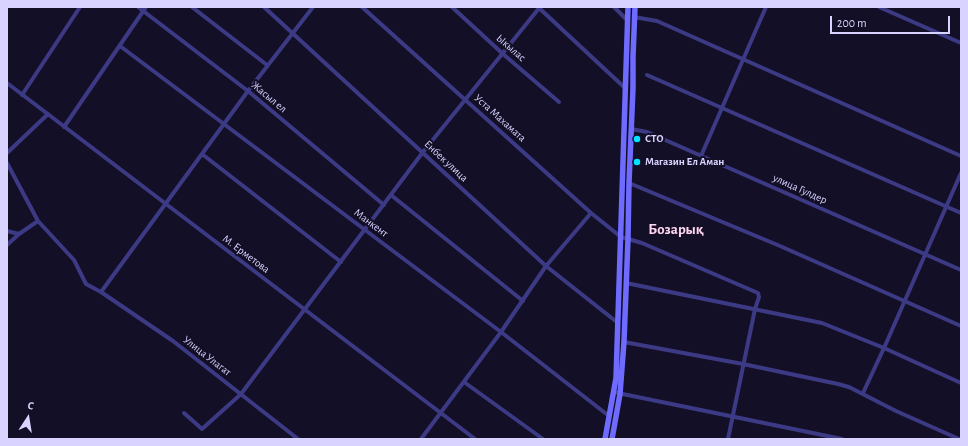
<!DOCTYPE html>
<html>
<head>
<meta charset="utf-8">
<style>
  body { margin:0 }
  #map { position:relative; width:968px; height:446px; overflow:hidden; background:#130f26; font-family:"Alegreya Sans",sans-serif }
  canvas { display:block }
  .frame { position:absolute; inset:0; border:8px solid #d9d4ff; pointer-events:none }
  .north { position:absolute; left:8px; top:398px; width:40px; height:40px; -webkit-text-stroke:3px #130f26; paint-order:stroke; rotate:12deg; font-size:11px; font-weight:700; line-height:16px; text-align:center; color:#d9d4ff }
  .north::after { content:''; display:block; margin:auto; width:14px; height:18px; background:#d9d4ff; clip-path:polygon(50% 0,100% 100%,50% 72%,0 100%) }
  .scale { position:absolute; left:830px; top:16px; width:120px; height:18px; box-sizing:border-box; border:2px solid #d9d4ff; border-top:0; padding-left:5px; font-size:12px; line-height:14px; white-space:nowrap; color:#d9d4ff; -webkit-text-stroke:3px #130f26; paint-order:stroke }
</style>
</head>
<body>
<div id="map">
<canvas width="968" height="446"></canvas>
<div class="frame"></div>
<div class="north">С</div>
<div class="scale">200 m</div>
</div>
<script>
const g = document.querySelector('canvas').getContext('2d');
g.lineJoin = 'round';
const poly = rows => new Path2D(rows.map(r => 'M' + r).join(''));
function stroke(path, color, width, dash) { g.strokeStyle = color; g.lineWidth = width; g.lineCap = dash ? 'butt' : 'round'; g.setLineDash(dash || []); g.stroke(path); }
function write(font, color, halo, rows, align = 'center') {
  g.font = font + ' "Alegreya Sans",sans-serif'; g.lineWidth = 4; g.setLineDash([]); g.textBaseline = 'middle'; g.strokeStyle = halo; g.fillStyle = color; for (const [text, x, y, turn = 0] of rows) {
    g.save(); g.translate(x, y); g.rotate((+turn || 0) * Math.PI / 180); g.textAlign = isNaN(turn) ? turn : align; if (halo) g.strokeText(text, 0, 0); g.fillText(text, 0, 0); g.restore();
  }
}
stroke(poly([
  [138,7,248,91,384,205],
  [192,7,267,65],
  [264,7,546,266,618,323],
  [362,7,591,213,621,237,642,243,758,293,759,297,755,309,728,439],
  [452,7,503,54,559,102],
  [538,7,625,88],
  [614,7,628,21],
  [879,7,961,43],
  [634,17,657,21,961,156],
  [120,46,501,332,609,416],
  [647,75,961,213],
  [7,83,475,439],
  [22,95,80,7],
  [64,127,146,7],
  [631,129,647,132,961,270],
  [7,153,48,114],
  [202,154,341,262],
  [701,156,766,7],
  [7,163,38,221,74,260,86,284,101,292,173,341,298,439],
  [629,183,780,246,961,326],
  [391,195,523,301],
  [7,231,19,234,38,221],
  [7,245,19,234],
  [626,283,822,323,884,348,961,383],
  [101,292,248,91,313,7],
  [624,342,743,364,838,384,849,387,896,411,959,439],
  [464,382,543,439],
  [613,392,842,439],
  [863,393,884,348,961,173],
  [184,413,202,429,241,394,423,152,540,7],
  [421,439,501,332,546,266,591,213]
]), '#3d3a85', 4);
stroke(poly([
  [605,439,616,378,628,7],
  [612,439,620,394,624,342,628,239,629,183,633,88,633,57,635,7]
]), '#6f6bff', 5.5);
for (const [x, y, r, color] of [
  [637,139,4,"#00e5ff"],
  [637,162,4,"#00e5ff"]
]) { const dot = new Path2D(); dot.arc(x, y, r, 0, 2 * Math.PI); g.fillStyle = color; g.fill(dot); stroke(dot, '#130f26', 1.5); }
write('11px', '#d9d4ff', '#130f26', [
  ["Ыкылас",511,48,41],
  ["Жасыл ел",269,97,40],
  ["Уста Махамата",500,118,42],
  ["Енбек улица",446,161,43],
  ["улица Гулдер",800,189,24],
  ["Манкент",371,223,37],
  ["М. Ерметова",246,254,37],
  ["Улица Улагат",207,356,38]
]);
write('bold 11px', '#d9d4ff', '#130f26', [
  ["СТО",645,139],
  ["Магазин Ел Аман",645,162]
], 'left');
write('bold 15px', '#ffd6f0', '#130f26', [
  ["Бозарық",676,229]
]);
</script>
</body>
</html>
